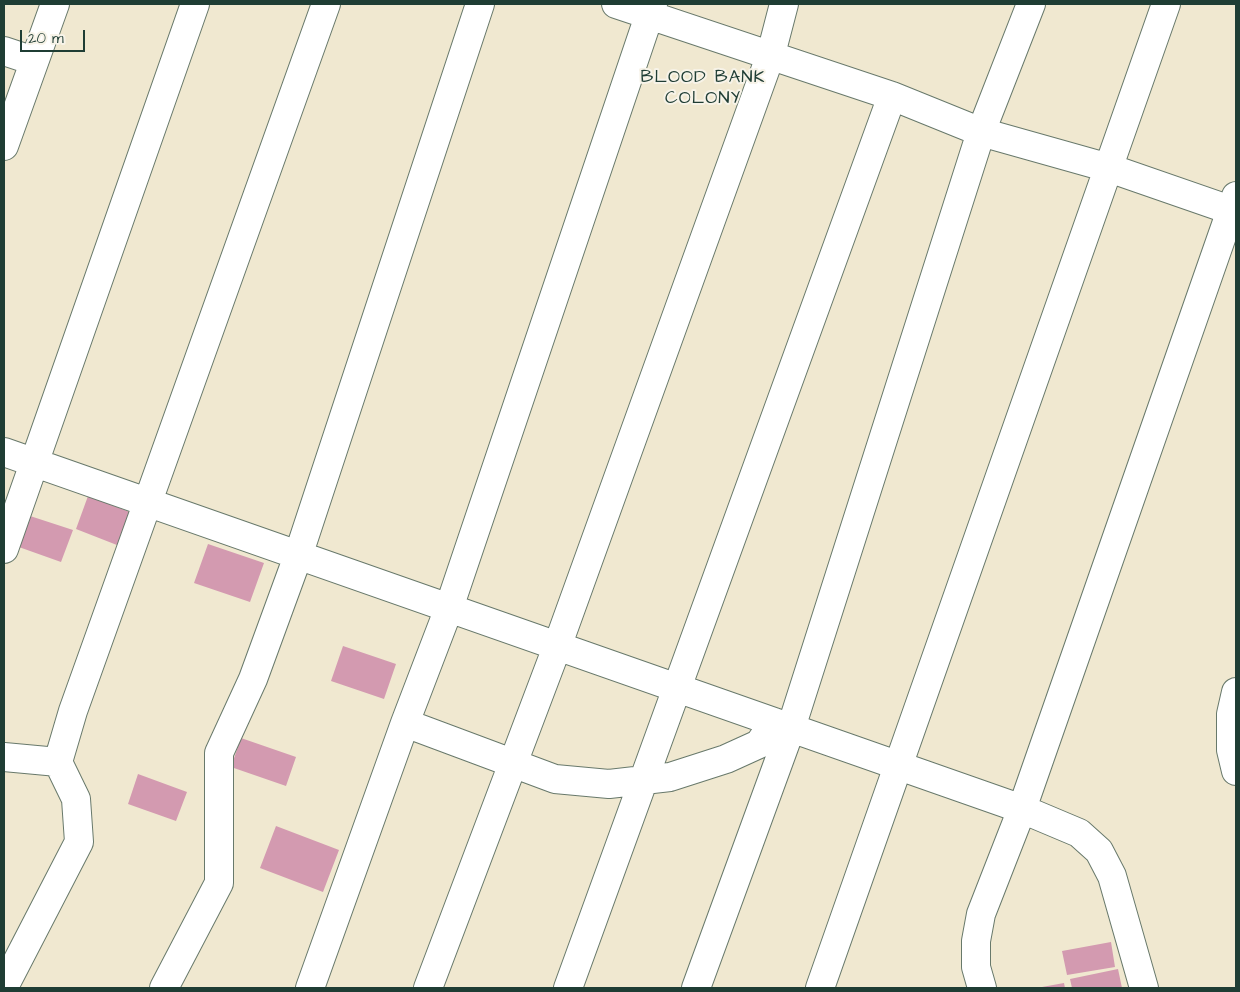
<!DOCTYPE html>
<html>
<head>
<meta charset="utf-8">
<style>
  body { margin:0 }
  #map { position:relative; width:1240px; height:992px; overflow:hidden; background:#f0e8d0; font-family:"Architects Daughter",sans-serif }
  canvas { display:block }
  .frame { position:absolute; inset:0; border:5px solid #1f3d34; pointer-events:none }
  .scale { position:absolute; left:20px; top:30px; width:65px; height:22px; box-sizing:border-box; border:2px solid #1f3d34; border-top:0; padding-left:6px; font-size:15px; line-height:18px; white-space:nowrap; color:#1f3d34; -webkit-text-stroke:4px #f7f3e8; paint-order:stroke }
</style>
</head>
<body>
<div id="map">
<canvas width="1240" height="992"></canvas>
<div class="frame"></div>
<div class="scale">20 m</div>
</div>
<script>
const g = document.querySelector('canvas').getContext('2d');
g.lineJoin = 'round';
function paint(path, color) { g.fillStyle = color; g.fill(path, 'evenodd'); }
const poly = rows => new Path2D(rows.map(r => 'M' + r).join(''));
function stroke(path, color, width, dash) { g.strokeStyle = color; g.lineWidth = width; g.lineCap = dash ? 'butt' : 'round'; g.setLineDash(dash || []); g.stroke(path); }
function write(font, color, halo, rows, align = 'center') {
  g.font = font + ' "Architects Daughter",sans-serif'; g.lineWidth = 4; g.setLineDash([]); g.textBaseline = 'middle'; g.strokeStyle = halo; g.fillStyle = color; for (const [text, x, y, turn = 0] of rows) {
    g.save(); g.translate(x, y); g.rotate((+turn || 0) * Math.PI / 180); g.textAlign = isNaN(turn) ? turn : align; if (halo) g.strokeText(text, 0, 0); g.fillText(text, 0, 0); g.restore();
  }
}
paint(poly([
  [88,496,135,514,122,547,76,529],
  [27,515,73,530,61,562,16,546],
  [208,544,264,563,250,602,194,583],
  [343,646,396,664,384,699,331,681],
  [241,738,296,757,286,786,231,767],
  [138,774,187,792,176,821,128,804],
  [276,826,339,850,323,892,260,868],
  [1111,942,1115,967,1067,975,1062,951],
  [1118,969,1122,988,1072,988,1070,979],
  [1064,983,1065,988,1043,988,1042,987]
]), '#d39ab0');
const minor = poly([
  [616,4,892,96,981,132,1109,168,1236,212],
  [4,51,34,61],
  [4,146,55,4],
  [4,452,1022,809,1079,833,1099,851,1112,876,1144,988],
  [4,549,195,4],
  [1236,692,1231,714,1231,750,1236,771],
  [405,723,555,779,609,784,670,777,726,759,759,744,774,722],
  [4,757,58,762],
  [4,987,79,842,76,799,58,762,73,711,326,4],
  [164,988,219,883,219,753,253,679,298,556,480,4],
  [310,988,405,723,449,608,653,4],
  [428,988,557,647,771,54,784,4],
  [568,988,892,96],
  [696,988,791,728,981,132,1031,4],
  [820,988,1166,4],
  [982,988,976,967,976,941,981,914,1022,809,1236,196]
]);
stroke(minor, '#68796b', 30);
stroke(minor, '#fff', 28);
g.letterSpacing = '1px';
write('18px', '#1f3d34', '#f7f3e8', [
  ["BLOOD BANK",703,78],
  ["COLONY",703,99]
]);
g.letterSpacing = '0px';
</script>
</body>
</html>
